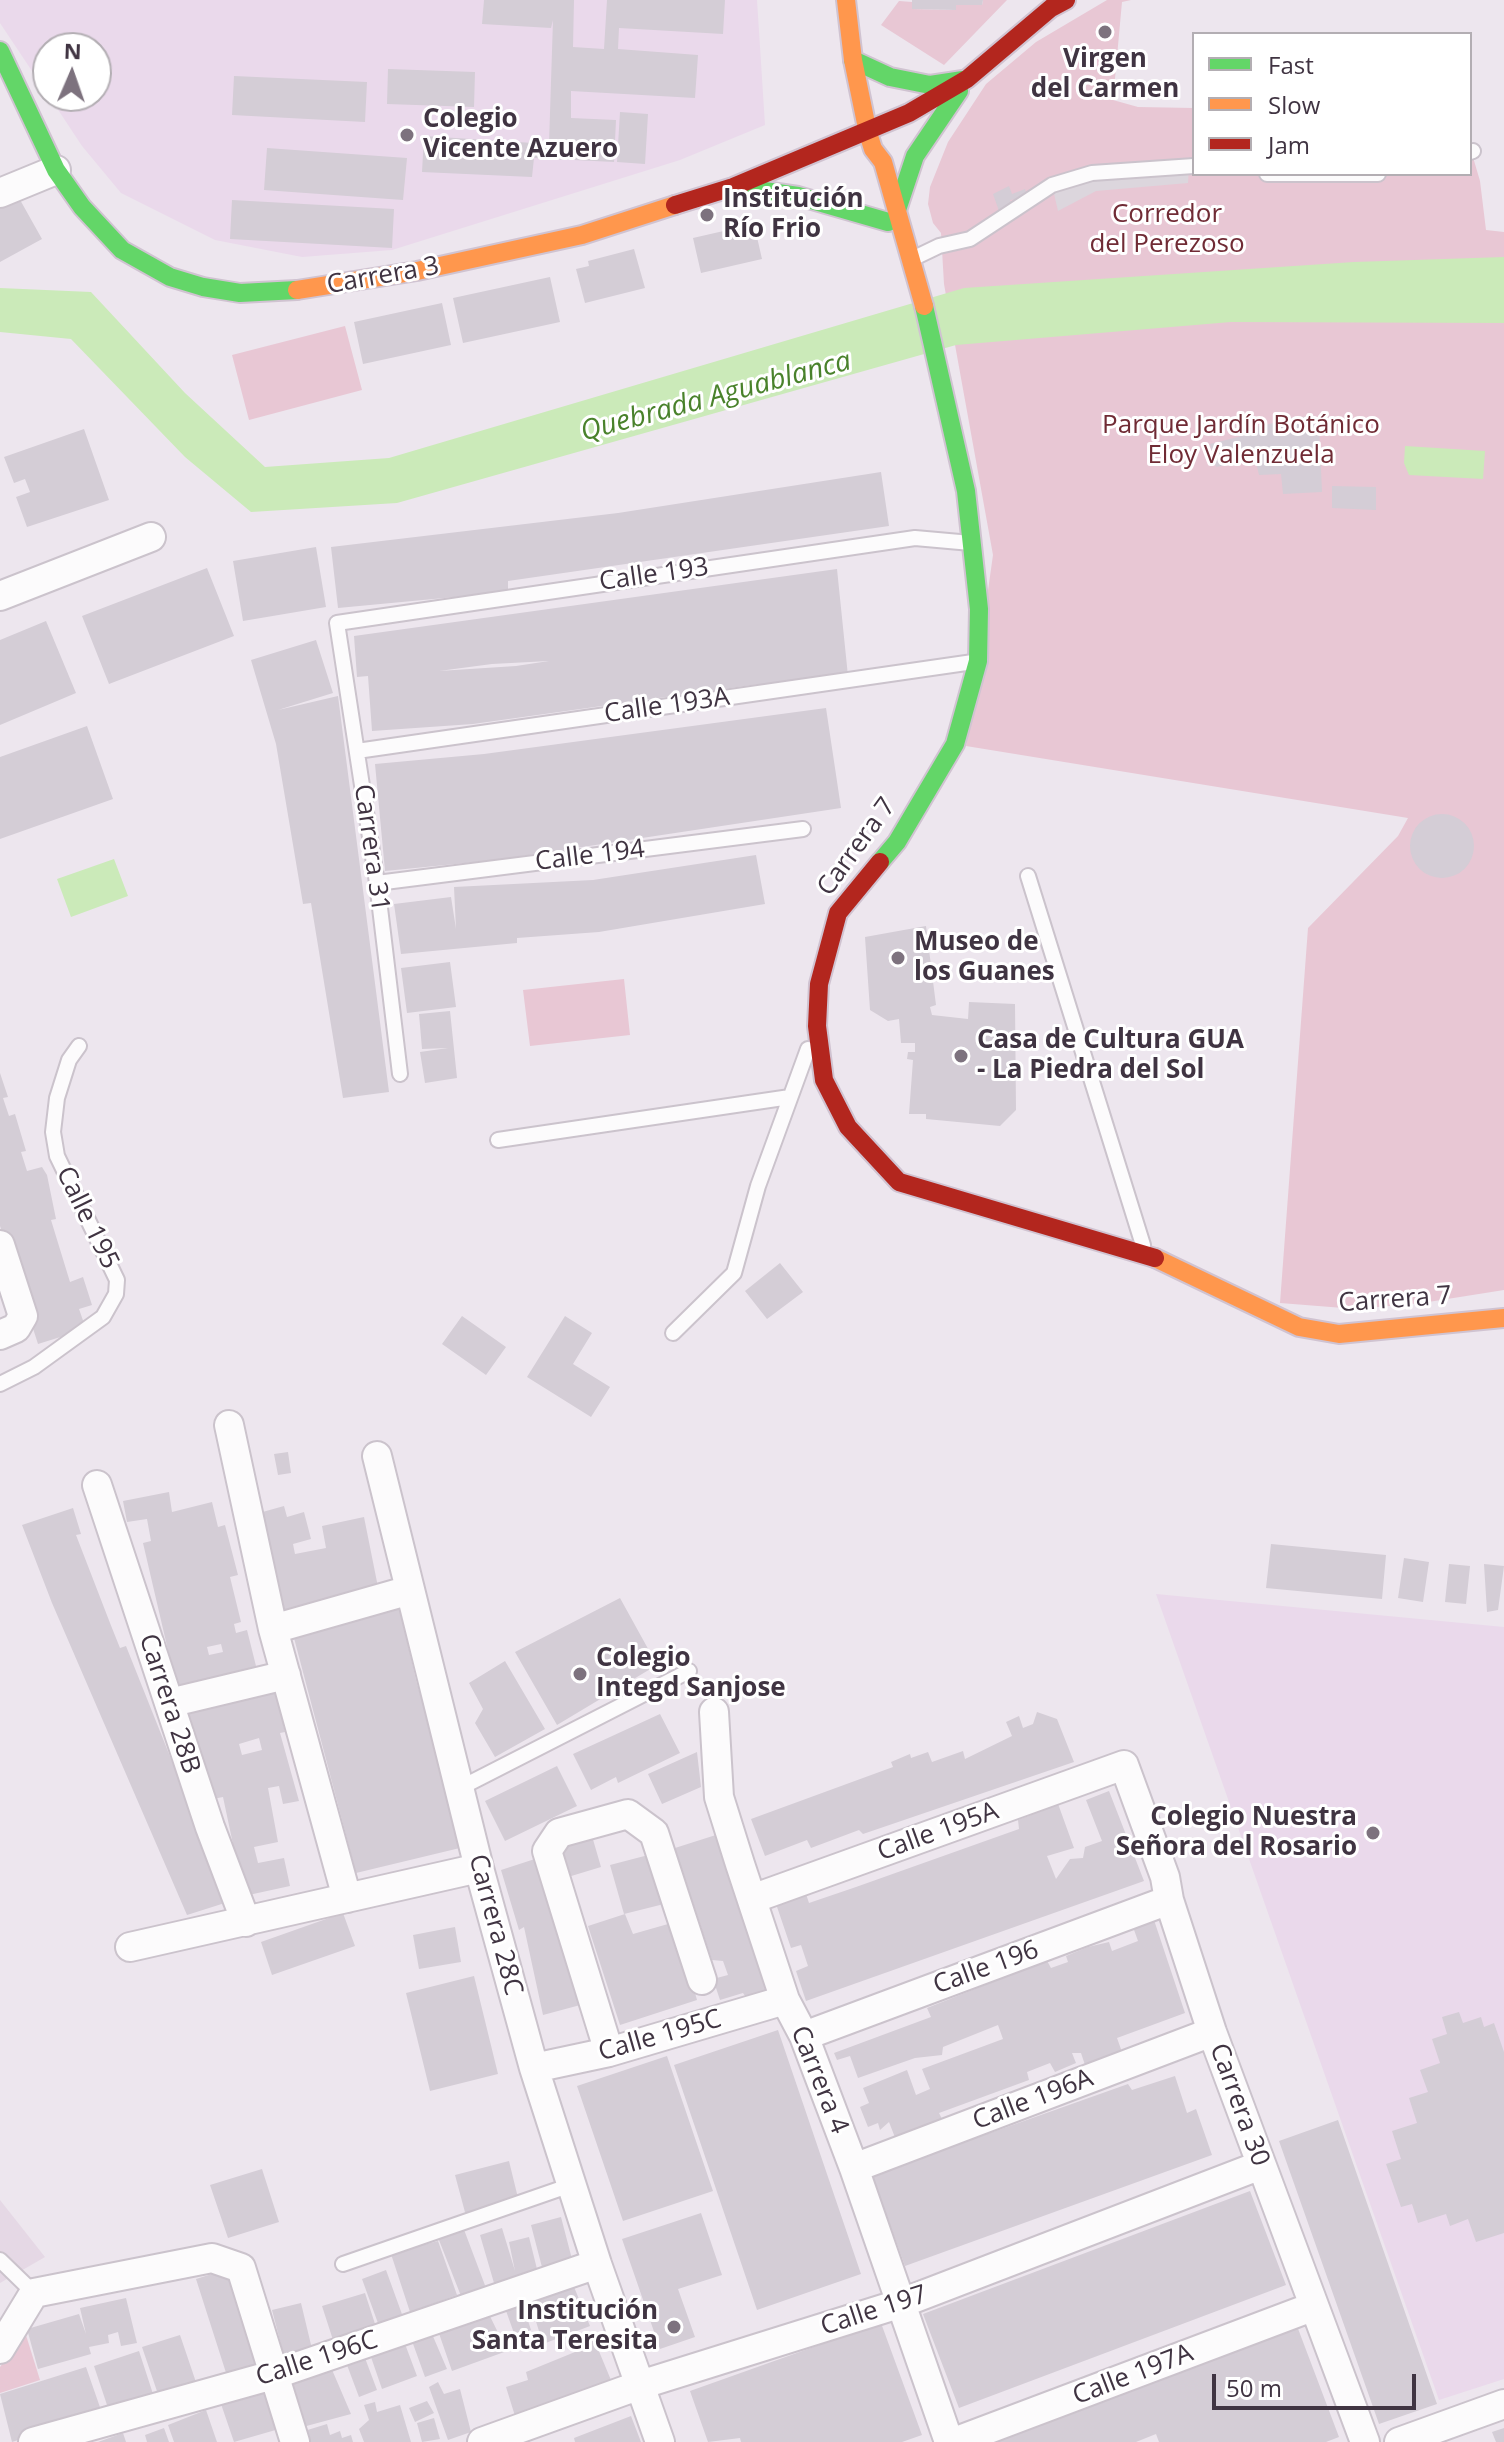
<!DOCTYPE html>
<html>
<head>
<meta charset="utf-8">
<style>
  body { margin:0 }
  #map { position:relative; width:1504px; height:2442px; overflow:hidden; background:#ede6ee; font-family:"Open Sans",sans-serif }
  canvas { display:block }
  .legend { position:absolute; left:1192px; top:32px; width:280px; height:144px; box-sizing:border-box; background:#fff; border:2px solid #b3aeb3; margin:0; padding:10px 14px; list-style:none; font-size:24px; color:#403442 }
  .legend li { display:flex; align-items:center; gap:16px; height:40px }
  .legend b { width:40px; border:2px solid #b3aeb3 }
  .north { position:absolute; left:32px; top:32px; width:80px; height:80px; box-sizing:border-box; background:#fff; border:2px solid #b3aeb3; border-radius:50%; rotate:2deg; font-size:22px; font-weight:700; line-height:32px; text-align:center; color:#403442 }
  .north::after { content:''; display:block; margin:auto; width:28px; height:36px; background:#7d727e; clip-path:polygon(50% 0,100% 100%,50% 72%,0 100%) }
  .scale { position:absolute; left:1212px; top:2374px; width:204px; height:36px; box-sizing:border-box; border:4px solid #403442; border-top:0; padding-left:10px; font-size:24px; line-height:28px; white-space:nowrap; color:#403442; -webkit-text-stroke:6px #fff; paint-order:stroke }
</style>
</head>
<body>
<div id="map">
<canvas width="1504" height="2442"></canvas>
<ul class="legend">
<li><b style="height:10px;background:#63d668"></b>Fast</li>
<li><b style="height:10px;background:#ff974d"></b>Slow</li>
<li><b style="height:10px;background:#b3261e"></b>Jam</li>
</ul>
<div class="north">N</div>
<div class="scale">50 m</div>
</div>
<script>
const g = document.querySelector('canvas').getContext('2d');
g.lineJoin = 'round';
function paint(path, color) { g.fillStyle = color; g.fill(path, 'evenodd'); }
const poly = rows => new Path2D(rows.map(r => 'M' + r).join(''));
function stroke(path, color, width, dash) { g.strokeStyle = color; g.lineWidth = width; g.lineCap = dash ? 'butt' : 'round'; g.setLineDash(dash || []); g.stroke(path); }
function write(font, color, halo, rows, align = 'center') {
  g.font = font + ' "Open Sans",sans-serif'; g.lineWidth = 6; g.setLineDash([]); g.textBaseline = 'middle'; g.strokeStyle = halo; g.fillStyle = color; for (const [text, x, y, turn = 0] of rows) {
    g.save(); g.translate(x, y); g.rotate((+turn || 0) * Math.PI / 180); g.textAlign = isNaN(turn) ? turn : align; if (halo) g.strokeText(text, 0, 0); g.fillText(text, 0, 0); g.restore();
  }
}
paint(poly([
  [0,2200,45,2257,0,2283]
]), '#e5d8e5');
paint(poly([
  [0,0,757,0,765,125,680,160,392,250,302,257,215,240,121,193,82,146,49,96,96,96,96,48,48,48,48,95,0,23],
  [1156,1594,1504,1627,1504,2379,1439,2400]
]), '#ead9eb');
paint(poly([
  [983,0,1007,0,944,65,881,25,899,1,912,2,913,9,955,10,956,5,982,5],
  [1107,0,1131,0,1122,2,1113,100,1138,107,1194,108,1194,174,1470,174,1470,147,1480,181,1486,230,1504,232,1504,1290,1422,1303,1356,1309,1280,1303,1308,928,1398,836,1408,818,966,746,993,555,944,284,941,233,933,223,928,204,930,187,948,142,986,84,1036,42],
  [345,326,362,390,249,420,232,355],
  [624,979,630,1035,530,1046,523,990],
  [25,2332,40,2380,0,2393,0,2367]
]), '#e8c7d4');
paint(poly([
  [1189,167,1188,183,1096,191,1058,211,1052,185]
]), '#dcd6dd');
paint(poly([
  [1504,257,1504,323,1231,322,956,345,397,503,251,512,185,457,71,339,0,332,0,288,91,292,185,393,265,467,389,458,964,288,1354,262],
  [1405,446,1485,451,1483,479,1409,475,1404,463],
  [114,859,128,896,71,917,57,879]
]), '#cbeab9');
paint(poly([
  [484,0,574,0,573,47,604,49,607,0,725,0,723,34,619,28,618,49,698,55,695,98,571,91,571,118,616,120,614,162,534,158,532,177,422,172,424,136,549,144,553,20,551,28,482,24],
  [912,0,983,0,982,5,956,5,956,10,912,9],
  [388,69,475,72,474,107,387,104],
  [234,76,367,82,365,122,232,115],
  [620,112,648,114,645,164,617,162],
  [267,148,407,158,403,200,264,190],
  [1009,186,1012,194,1025,189,1028,198,1010,200,1013,205,999,211,993,194],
  [19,198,42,239,0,262,0,209],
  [232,200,394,209,392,248,230,239],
  [754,224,762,259,701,273,693,238],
  [634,249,645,288,585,303,576,269,589,266,588,261],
  [550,277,560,322,463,343,453,298],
  [442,303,451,345,363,364,354,322],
  [1314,416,1314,426,1319,426,1322,492,1283,494,1281,474,1259,475,1255,459,1216,467,1210,444,1250,434,1248,429,1273,423,1277,428,1277,419],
  [84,429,109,500,27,527,16,497,30,492,25,479,14,483,4,457],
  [881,472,889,526,508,581,508,592,338,608,331,547,618,513],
  [1332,486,1376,487,1376,510,1332,508],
  [316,547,326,607,243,621,233,561],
  [207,568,234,636,109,684,82,616],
  [837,569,848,676,752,685,473,724,372,731,368,676,357,677,354,636],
  [549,661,516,666,439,671,492,664],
  [46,621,76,693,0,725,0,640],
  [316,640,333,693,278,710,338,696,389,1092,343,1098,311,903,303,904,276,744,251,660],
  [826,708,841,808,496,860,385,871,375,764,484,754],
  [87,726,113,799,0,839,0,757],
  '1410 846a32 32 0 1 1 64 0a32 32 0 1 1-64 0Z',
  [756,855,765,904,599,932,517,938,517,943,401,954,394,904,451,897,456,929,454,887,593,880],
  [926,926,936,1005,930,1007,932,1015,968,1019,969,1002,1015,1004,1016,1110,1000,1126,926,1119,926,1114,909,1114,913,1060,907,1059,908,1052,915,1052,915,1043,901,1043,899,1019,888,1021,870,1010,865,937],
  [450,962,456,1007,407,1013,401,968],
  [450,1011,457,1078,425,1083,420,1052,448,1048,422,1049,419,1014],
  [0,1073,8,1097,3,1098,9,1116,15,1114,26,1151,21,1152,27,1171,42,1167,47,1175,56,1219,51,1220,70,1282,83,1277,92,1305,79,1309,86,1329,38,1344,0,1226],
  [780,1263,803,1292,767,1319,745,1291],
  [462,1316,506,1347,486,1375,442,1344],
  [565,1316,592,1333,573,1364,610,1387,591,1417,527,1377],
  [288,1452,291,1473,278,1475,274,1454],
  [169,1492,172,1512,212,1502,218,1527,225,1525,238,1575,230,1577,241,1622,234,1624,236,1633,247,1630,258,1674,177,1689,143,1543,151,1541,147,1519,127,1522,123,1501],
  [221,1644,223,1652,209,1655,207,1647],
  [284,1506,287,1517,304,1512,311,1539,293,1544,295,1554,326,1548,322,1526,364,1517,379,1592,281,1612,259,1513],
  [73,1508,81,1534,76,1535,110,1623,120,1648,126,1646,228,1902,187,1915,52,1603,22,1525],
  [1271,1544,1386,1555,1382,1599,1266,1588],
  [1404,1558,1429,1562,1423,1602,1398,1598],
  [1449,1564,1470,1566,1466,1604,1445,1602],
  [1484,1564,1504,1566,1498,1610,1487,1612],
  [620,1598,657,1665,557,1725,515,1652],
  [399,1606,416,1680,464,1847,356,1873,294,1638,351,1622,351,1616],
  [505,1661,545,1729,495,1757,475,1723,483,1709,469,1683],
  [274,1685,285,1732,280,1733,299,1801,283,1804,279,1786,268,1788,278,1842,254,1847,258,1863,284,1858,290,1886,244,1896,223,1797,208,1800,184,1706],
  [259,1738,262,1750,242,1755,239,1744],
  [1037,1712,1057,1719,1074,1762,863,1834,859,1830,811,1848,807,1840,765,1856,751,1819,893,1767,891,1762,910,1754,911,1758,928,1752,932,1762,963,1751,965,1759,1012,1736,1006,1722,1019,1716,1023,1728,1033,1724],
  [660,1714,680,1753,618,1783,616,1777,591,1790,573,1754],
  [697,1752,701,1787,662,1804,648,1774],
  [557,1766,577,1806,505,1841,485,1801],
  [1109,1791,1144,1881,806,2001,796,1971,808,1966,801,1945,791,1948,774,1898,804,1888,809,1903,856,1887,1019,1829,1018,1820,1031,1815,1029,1811,1057,1801,1074,1848,1047,1856,1056,1879,1070,1859,1083,1858,1085,1847,1102,1841,1086,1800],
  [719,1834,773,1999,752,2006,743,1993,720,2000,713,1979,728,1975,723,1961,712,1960,675,1848],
  [592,1836,601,1867,568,1877,558,1846],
  [656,1853,668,1903,624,1914,610,1865],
  [541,1857,584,2004,543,2015,524,1927,519,1930,501,1870],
  [343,1913,355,1946,272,1975,261,1942],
  [625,1914,633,1934,675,1922,697,2000,620,2025,588,1926],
  [1154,1920,1185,2013,1117,2038,1122,2052,1085,2065,1081,2053,1072,2053,1076,2063,1055,2072,1050,2063,1027,2072,1029,2080,939,2113,943,2121,896,2140,889,2122,880,2130,878,2123,868,2127,860,2107,869,2103,863,2088,907,2070,916,2095,930,2089,922,2069,1003,2039,998,2025,943,2047,942,2055,915,2058,858,2078,850,2056,837,2060,834,2053,931,2017,927,2008,990,1983,991,1974,1045,1957,1051,1968,1068,1962,1066,1956,1088,1947,1109,1942,1112,1951,1138,1941,1133,1927],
  [455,1927,461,1962,419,1969,413,1935],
  [474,1976,498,2074,430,2091,406,1993],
  [1459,2012,1463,2023,1481,2017,1484,2027,1494,2023,1504,2052,1504,2233,1476,2242,1468,2219,1450,2226,1446,2214,1418,2223,1412,2204,1401,2207,1386,2164,1401,2159,1392,2131,1417,2123,1409,2098,1428,2092,1420,2070,1440,2063,1432,2039,1447,2034,1442,2017],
  [778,2030,861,2274,757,2310,674,2065],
  [667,2056,713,2191,623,2221,577,2086],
  [1175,2076,1187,2113,1196,2109,1212,2155,905,2266,872,2175,1128,2084,1132,2090],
  [1338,2120,1437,2404,1379,2424,1279,2141],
  [509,2161,519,2202,466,2216,455,2175],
  [262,2169,279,2222,228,2238,210,2185],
  [1250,2191,1286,2285,959,2408,923,2314],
  [701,2213,722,2275,678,2289,695,2337,660,2349,622,2239],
  [561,2217,573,2263,543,2271,531,2225],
  [463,2227,486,2288,461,2296,437,2235],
  [502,2228,515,2271,509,2242,529,2237,538,2273,494,2283,480,2235],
  [438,2241,457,2295,410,2312,391,2254],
  [228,2269,261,2368,228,2379,196,2279],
  [386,2270,403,2317,379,2326,362,2279],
  [572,2282,590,2326,543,2344,529,2299],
  [365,2293,376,2327,333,2340,322,2306],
  [126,2298,137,2343,121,2346,118,2332,108,2335,109,2343,89,2347,91,2354,38,2369,27,2329,79,2314,86,2334,80,2308],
  [522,2302,531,2330,515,2336,505,2308],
  [301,2303,312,2349,284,2356,272,2310],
  [485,2306,507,2351,452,2371,435,2322],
  [881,2323,922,2435,902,2442,741,2442,740,2438,708,2442,690,2391],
  [1297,2326,1339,2437,1326,2442,1159,2442,1156,2434,1136,2442,980,2442],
  [591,2332,613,2385,515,2416,506,2387,528,2380,526,2372,575,2352,569,2341],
  [432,2334,447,2369,425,2377,412,2341],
  [180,2335,199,2391,161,2403,142,2347],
  [405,2344,417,2376,382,2389,371,2357],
  [139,2351,154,2397,109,2411,94,2366],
  [365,2358,377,2390,359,2397,347,2365],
  [330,2365,351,2414,299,2428,286,2382],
  [86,2367,102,2413,12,2442,0,2394],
  [438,2382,444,2394,460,2389,471,2432,448,2440,429,2387],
  [262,2387,279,2429,234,2442,221,2404],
  [427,2401,434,2413,415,2422,409,2408],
  [375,2402,377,2412,400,2405,411,2442,364,2442,359,2429,369,2420,364,2405],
  [206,2410,217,2442,174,2442,168,2425],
  [631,2416,641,2442,575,2442,574,2438],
  [434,2418,440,2439,422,2442,417,2423],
  [327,2424,330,2435,340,2431,342,2438,351,2435,353,2442,303,2442,301,2432],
  [164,2428,169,2442,147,2442,145,2435],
  [1504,2428,1504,2442,1496,2442,1492,2432],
  [123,2433,126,2442,98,2442]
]), '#d4cdd6');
const lane = poly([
  [1470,152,1473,151],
  [1267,174,1378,174],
  [912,259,939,246,970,239,1052,185,1092,173,1194,166],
  [357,751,973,662],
  [1028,876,1143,1245],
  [377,883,803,829],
  [400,1074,377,883,337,623,915,538,971,543],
  [498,1140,790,1097],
  [673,1333,734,1273,758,1186,808,1049],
  [0,1384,34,1367,103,1317,116,1294,117,1280,57,1156,53,1132,57,1098,69,1060,79,1046],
  [460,1788,689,1671],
  [0,2260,34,2293],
  [343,2264,571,2185]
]);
const street = poly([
  [0,193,56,170],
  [0,596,151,537],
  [0,1245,23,1316,16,1328,0,1335],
  [229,1425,273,1629,347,1898],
  [377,1456,479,1868,534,2068,597,2264,660,2442],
  [97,1485,210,1827,246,1922],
  [273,1629,410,1590],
  [169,1703,286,1675],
  [714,1712,719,1797,740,1864,785,2000,804,2036,854,2168,949,2442],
  [752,1899,1124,1765,1165,1877,1169,1900,1212,2032,1365,2442],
  [130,1947,479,1868],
  [804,2036,1169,1900],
  [609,2052,547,1851,559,1833,628,1814,654,1833,702,1980],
  [534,2068,609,2052,785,2000],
  [854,2168,1212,2032],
  [0,2349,34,2293,212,2258,241,2268,295,2442],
  [33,2442,273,2375,597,2264],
  [482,2442,640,2385,902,2303,1261,2165],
  [954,2442,1312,2307],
  [1399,2442,1504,2404]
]);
const fast = poly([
  [0,51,56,170,82,207,122,250,170,277,203,287,240,293,297,290],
  [853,60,890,77,930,85,963,80],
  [737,187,798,196,888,222],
  [897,210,915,156,959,91],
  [880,862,897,842,955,744,978,661,979,609,966,491,924,306]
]);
const slow = poly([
  [846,0,853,60,868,133,873,149,883,162,924,306],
  [297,290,417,271,582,235,675,205],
  [1155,1258,1299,1327,1339,1334,1504,1318]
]);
const jam = poly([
  [675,205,733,187,909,113,967,79,1051,8,1066,0],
  [880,862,838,913,819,984,817,1026,824,1080,848,1127,899,1182,1155,1258]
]);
stroke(lane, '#cbc3cc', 18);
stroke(street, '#cbc3cc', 32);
stroke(fast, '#d0c3d1', 22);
stroke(slow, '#d0c3d1', 22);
stroke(jam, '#d0c3d1', 22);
stroke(lane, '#fcfbfc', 14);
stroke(street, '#fcfbfc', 28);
stroke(fast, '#63d668', 18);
stroke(slow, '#ff974d', 18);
stroke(jam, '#b3261e', 18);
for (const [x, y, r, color] of [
  [1105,32,8,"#7d727e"],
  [407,135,8,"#7d727e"],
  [707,215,8,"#7d727e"],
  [898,958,8,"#7d727e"],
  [961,1056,8,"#7d727e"],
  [580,1674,8,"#7d727e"],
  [1373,1833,8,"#7d727e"],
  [674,2327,8,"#7d727e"]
]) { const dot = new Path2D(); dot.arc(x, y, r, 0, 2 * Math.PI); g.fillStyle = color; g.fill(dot); stroke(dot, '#fff', 3); }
write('bold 26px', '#403442', '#fff', [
  ["Virgen",1105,60,"center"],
  ["del Carmen",1105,90,"center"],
  ["Colegio",423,120],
  ["Vicente Azuero",423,150],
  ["Institución",723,200],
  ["Río Frio",723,230],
  ["Museo de",914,943],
  ["los Guanes",914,973],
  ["Casa de Cultura GUA",977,1041],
  ["- La Piedra del Sol",977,1071],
  ["Colegio",596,1659],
  ["Integd Sanjose",596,1689],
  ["Colegio Nuestra",1357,1818,"right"],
  ["Señora del Rosario",1357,1848,"right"],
  ["Institución",658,2312,"right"],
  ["Santa Teresita",658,2342,"right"]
], 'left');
write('26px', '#702b35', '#fff', [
  ["Corredor",1167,215],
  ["del Perezoso",1167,245],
  ["Parque Jardín Botánico",1241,426],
  ["Eloy Valenzuela",1241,456]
]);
write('26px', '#403442', '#fff', [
  ["Carrera 3",383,276,-10],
  ["Calle 193",654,575,-8],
  ["Calle 193A",667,706,-8],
  ["Carrera 7",857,847,-54],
  ["Carrera 31",371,848,82],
  ["Calle 194",590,856,-7],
  ["Calle 195",87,1218,64],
  ["Carrera 7",1395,1300,-4],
  ["Carrera 28B",169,1704,72],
  ["Calle 195A",938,1832,-20],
  ["Carrera 28C",495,1925,75],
  ["Calle 196",986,1968,-20],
  ["Calle 195C",660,2036,-16],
  ["Carrera 4",819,2080,68],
  ["Calle 196A",1033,2100,-21],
  ["Carrera 30",1239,2105,70],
  ["Calle 197",874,2311,-18],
  ["Calle 196C",317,2359,-18],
  ["Calle 197A",1133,2375,-21]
]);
write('italic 28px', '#49822b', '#fff', [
  ["Quebrada Aguablanca",716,397,-15]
]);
</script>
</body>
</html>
